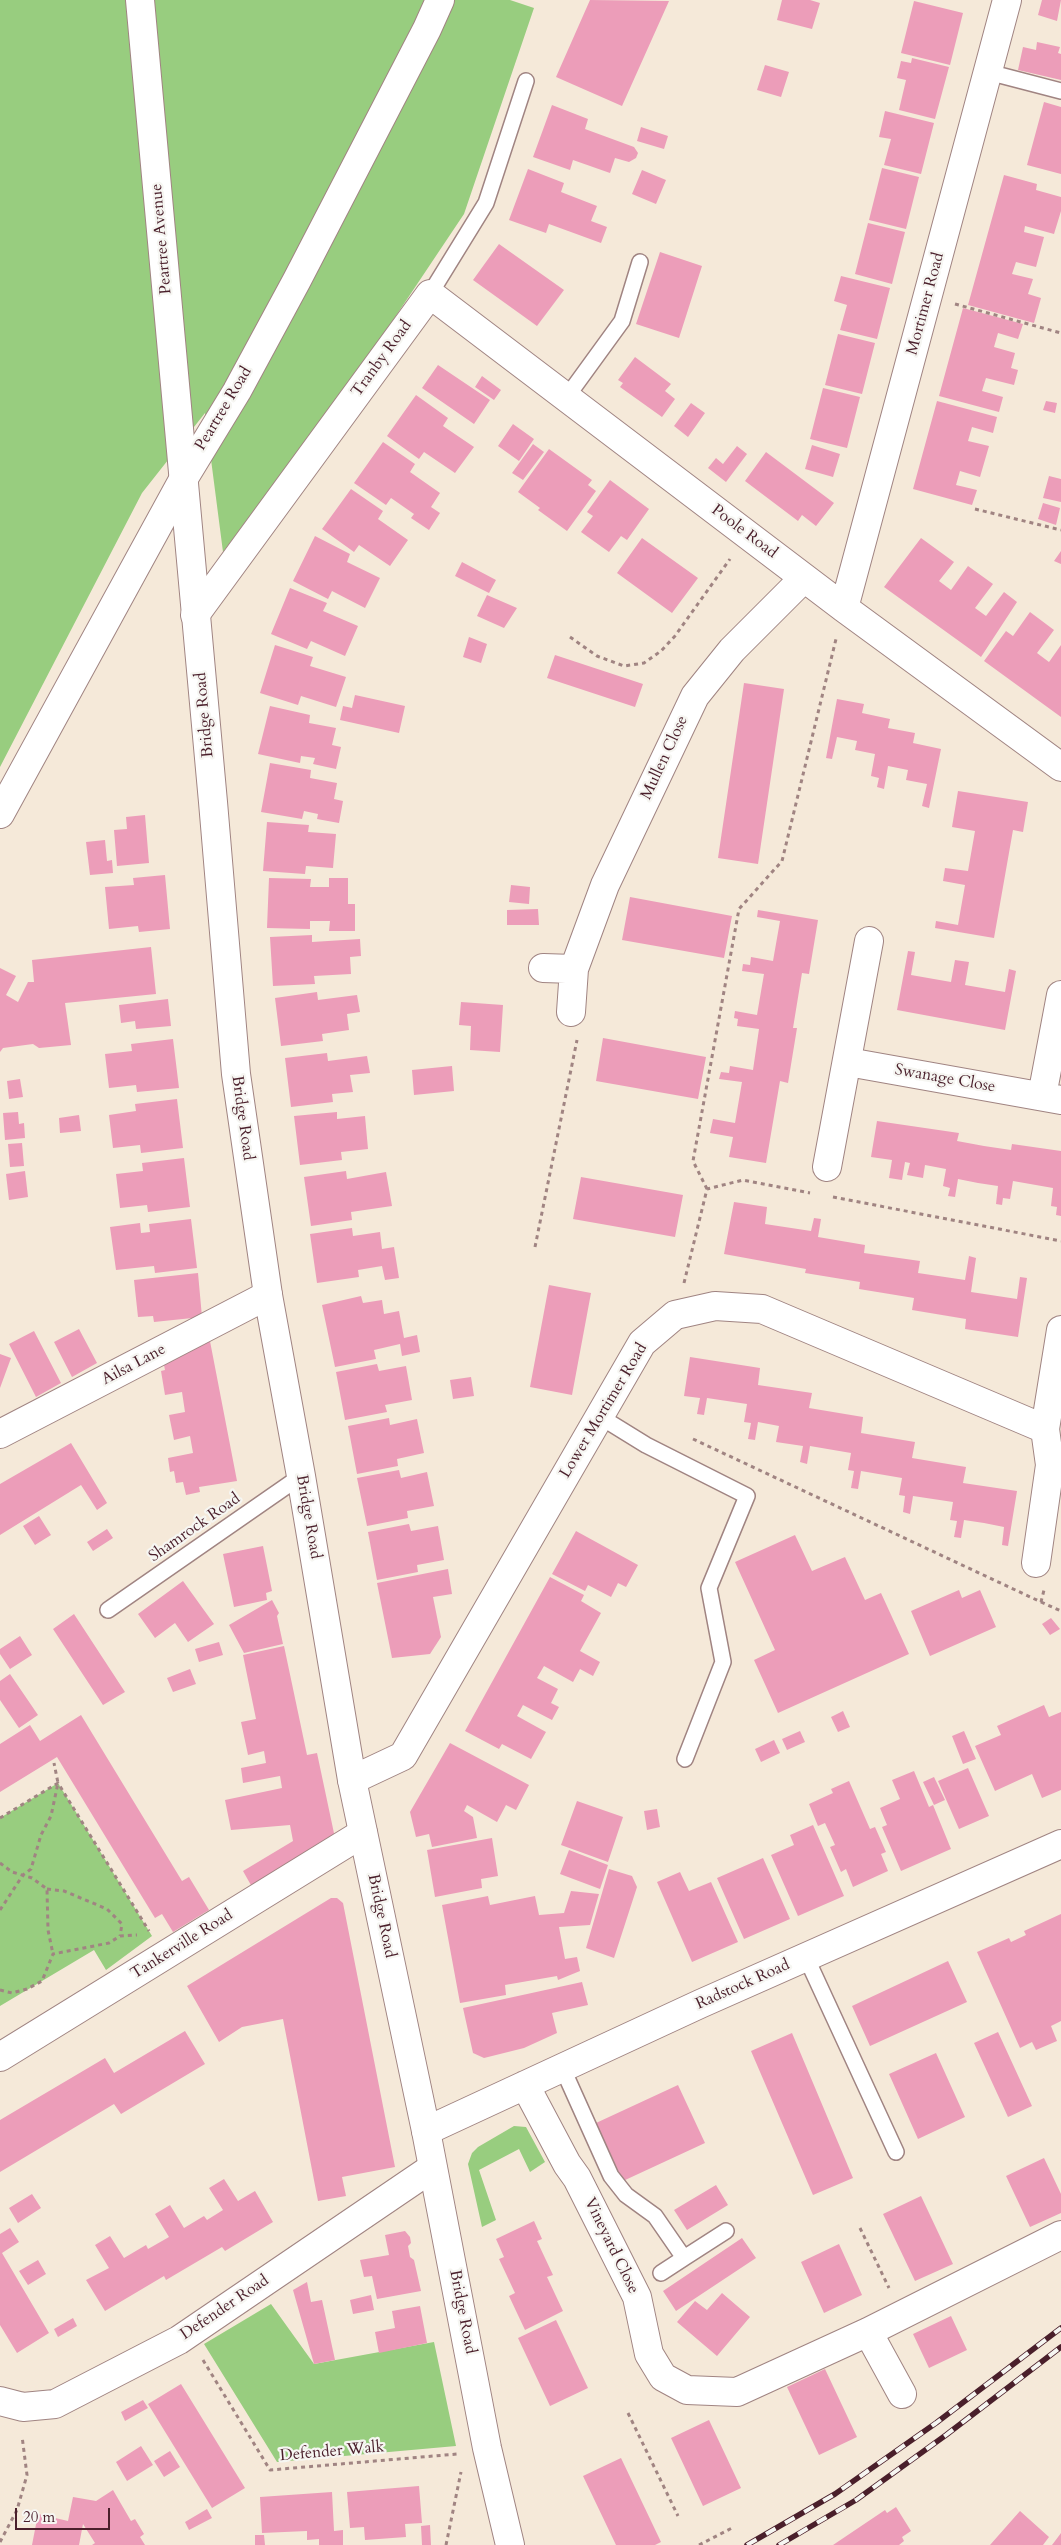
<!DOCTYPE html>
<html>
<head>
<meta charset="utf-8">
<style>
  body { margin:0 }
  #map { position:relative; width:1061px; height:2545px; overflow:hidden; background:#f5e9d9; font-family:Cardo,serif }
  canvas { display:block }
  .scale { position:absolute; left:15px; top:2508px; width:95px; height:22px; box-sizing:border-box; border:2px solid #4a1f2b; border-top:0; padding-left:6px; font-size:15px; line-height:18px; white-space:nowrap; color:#4a1f2b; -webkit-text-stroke:4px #f6f6f2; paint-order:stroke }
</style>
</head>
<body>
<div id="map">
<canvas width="1061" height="2545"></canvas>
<div class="scale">20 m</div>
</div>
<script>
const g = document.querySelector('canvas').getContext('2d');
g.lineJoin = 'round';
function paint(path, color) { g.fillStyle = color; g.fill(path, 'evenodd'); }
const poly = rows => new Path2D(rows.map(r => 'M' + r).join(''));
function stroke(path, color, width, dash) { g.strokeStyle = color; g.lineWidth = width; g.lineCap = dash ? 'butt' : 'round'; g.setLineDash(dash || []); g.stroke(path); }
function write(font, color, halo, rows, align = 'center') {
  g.font = font + ' Cardo,serif'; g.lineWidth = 4.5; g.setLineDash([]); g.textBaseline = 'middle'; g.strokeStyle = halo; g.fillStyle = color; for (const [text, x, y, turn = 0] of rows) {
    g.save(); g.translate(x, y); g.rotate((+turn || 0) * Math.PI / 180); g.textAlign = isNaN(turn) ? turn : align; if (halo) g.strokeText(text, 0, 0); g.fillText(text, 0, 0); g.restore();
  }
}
paint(poly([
  [0,0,510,0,534,8,464,214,365,362,223,552,205,413,142,493,0,767],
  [58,1783,152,1936,106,1970,94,1950,0,2006,0,1818],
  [514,2126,526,2127,545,2162,530,2172,519,2149,479,2170,496,2220,482,2227,468,2164,472,2153,478,2147],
  [271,2304,314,2364,434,2342,456,2446,277,2462,204,2344]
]), '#98cd7f');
paint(poly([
  [590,0,669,1,622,106,556,77],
  [782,0,810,0,820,3,812,29,777,20],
  [1042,0,1061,0,1057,21,1038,15],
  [914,1,963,13,950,65,901,53],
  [1037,42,1060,47,1058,53,1061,54,1061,80,1018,70,1023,47,1036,50],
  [912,58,949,67,935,119,899,110,906,80,897,78,901,61,911,63],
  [765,65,789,72,781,97,757,90],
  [1044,102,1061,107,1061,174,1027,165],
  [552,105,588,119,585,129,634,147,638,153,636,158,629,162,615,158,610,173,573,160,570,170,533,157],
  [885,111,934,123,921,174,884,165,891,139,879,137],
  [641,127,668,136,664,149,637,141],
  [882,168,919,177,906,229,869,220],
  [528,169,564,183,561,192,597,206,591,221,607,227,601,243,549,224,546,233,509,220],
  [642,170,666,180,656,204,632,194],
  [1004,175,1037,184,1036,190,1061,197,1061,211,1054,234,1025,226,1024,232,1044,237,1036,267,1016,262,1012,274,1033,279,1028,294,1041,298,1034,323,968,305],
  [868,223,905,232,892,284,855,274],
  [499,244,564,290,537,326,473,280],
  [660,252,702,266,679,338,636,324],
  [841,276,890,288,877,339,840,330,847,305,834,301],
  [963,308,1023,324,1018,339,998,333,994,347,1015,353,1011,368,1018,370,1014,385,986,378,982,391,1003,397,999,412,939,396],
  [838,334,875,343,862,394,825,385],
  [635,357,671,384,665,391,675,399,662,417,620,387,623,383,618,380],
  [438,365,490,400,474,424,422,388],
  [482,376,501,390,494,400,475,387],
  [823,388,860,397,847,448,810,439],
  [416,395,448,418,443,426,474,447,455,473,424,452,419,459,387,436],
  [937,401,997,417,993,433,972,427,968,441,989,446,980,477,960,471,956,485,977,490,972,505,913,489],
  [1046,401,1057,403,1055,413,1043,410],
  [691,403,705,413,688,437,674,426],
  [513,424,534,439,519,461,498,446],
  [383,442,415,464,410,472,440,493,431,507,440,513,429,530,411,518,414,514,391,498,386,505,354,483],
  [533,444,544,452,523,480,512,473],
  [812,445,840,454,833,477,805,469],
  [737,446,747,454,726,482,708,468,716,458,723,464],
  [549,449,592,480,588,485,596,491,567,531,538,510,540,508,518,492],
  [766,452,834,503,816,526,802,515,798,521,745,481],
  [1049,476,1061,479,1061,502,1043,498],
  [610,480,649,509,627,540,621,536,609,552,581,532,593,516,587,512],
  [351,489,383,511,378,519,408,540,390,566,359,545,354,552,322,529],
  [1043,503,1060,508,1056,525,1038,519],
  [315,536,350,554,347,562,380,578,365,608,332,591,328,599,293,581],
  [642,538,698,578,672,613,617,573],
  [921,538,954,562,939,581,951,590,968,566,993,584,975,608,986,616,1004,592,1017,602,981,657,884,587],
  [1061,551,1061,564,1054,561],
  [462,562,496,580,489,593,455,576],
  [290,588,327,603,323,611,358,626,345,656,311,641,307,649,271,634],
  [487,595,517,608,504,628,477,616],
  [1030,612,1054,630,1037,653,1049,662,1061,645,1061,717,984,661,1006,631,1013,636],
  [469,637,487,644,481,663,463,657],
  [275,645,313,657,310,666,346,677,336,707,301,696,298,705,260,693],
  [555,655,643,684,635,707,547,678],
  [744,683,784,689,758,864,718,858],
  [355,695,405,706,399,733,340,720,343,706,352,708],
  [837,699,864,704,862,713,890,719,888,728,915,733,913,743,941,749,929,808,922,806,927,784,906,780,908,770,888,766,884,789,877,787,879,778,871,776,875,754,855,750,857,741,837,737,832,759,826,758],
  [270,706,310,715,309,723,336,728,332,745,341,747,336,769,313,764,315,758,301,756,300,763,258,754],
  [270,763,311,770,310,778,337,783,334,799,343,801,339,823,317,819,318,814,304,811,302,819,261,812],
  [958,791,1028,802,1023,832,1013,830,994,938,935,928,936,921,958,925,965,885,943,881,945,868,968,871,975,831,952,827],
  [145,815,149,863,117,866,114,830,127,829,126,817],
  [267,822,309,825,308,832,336,834,333,868,306,866,305,874,263,871],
  [105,840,107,861,112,860,113,873,90,875,86,842],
  [165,875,170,929,139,932,138,926,109,929,105,887,134,885,133,878],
  [269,878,311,879,310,887,329,887,329,878,348,878,348,904,355,904,355,931,329,931,330,921,310,921,310,929,267,928],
  [511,885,530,887,529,904,509,902],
  [630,897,732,916,724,958,622,940],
  [538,909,539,925,507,925,507,910],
  [758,910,818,920,809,974,802,973,793,1028,797,1028,788,1083,780,1081,766,1163,729,1157,733,1137,710,1133,713,1119,735,1123,742,1082,719,1079,721,1072,729,1073,730,1066,753,1070,759,1029,737,1026,738,1019,734,1018,735,1011,757,1015,764,974,742,971,743,964,750,965,751,957,773,961,780,921,757,917],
  [312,935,312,942,360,939,361,956,350,957,351,974,314,976,315,984,273,986,270,937],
  [151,947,156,994,65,1003,71,1045,39,1048,33,1044,3,1048,0,1052,0,968,16,976,6,995,18,1002,28,982,34,982,32,960],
  [908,951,915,952,911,975,951,982,955,960,969,962,965,985,1005,992,1009,969,1016,971,1005,1030,897,1010],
  [317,992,318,1000,357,995,360,1012,347,1014,349,1030,322,1034,323,1041,281,1046,275,998],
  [168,999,171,1026,136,1029,135,1021,121,1023,119,1005],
  [461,1002,503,1005,500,1052,470,1050,471,1026,459,1025],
  [603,1038,706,1057,698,1099,596,1081],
  [173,1039,179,1088,137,1092,136,1085,109,1088,105,1054,132,1051,131,1044],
  [327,1053,328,1061,367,1056,370,1073,350,1075,353,1092,332,1094,333,1102,291,1107,285,1058],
  [452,1066,454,1091,414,1095,412,1070],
  [20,1079,23,1097,9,1099,7,1081],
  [177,1099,183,1148,141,1153,140,1145,113,1148,109,1115,136,1111,135,1104],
  [18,1112,19,1124,24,1123,25,1138,5,1140,3,1113],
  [337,1112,337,1119,365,1116,368,1149,341,1152,342,1160,300,1165,294,1116],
  [79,1115,81,1131,60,1133,59,1118],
  [877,1121,959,1133,957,1141,984,1146,1011,1150,1012,1144,1061,1151,1061,1216,1056,1215,1057,1207,1051,1206,1053,1188,1013,1181,1010,1199,1003,1198,1002,1205,996,1204,998,1186,978,1183,958,1179,955,1197,948,1196,950,1188,943,1186,946,1169,925,1165,923,1178,907,1175,910,1163,905,1162,902,1180,889,1178,892,1160,871,1157],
  [22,1143,24,1166,10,1167,8,1144],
  [184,1158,190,1207,148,1212,147,1205,120,1208,116,1174,143,1171,142,1163],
  [25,1171,28,1197,9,1200,6,1174],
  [346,1171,347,1179,386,1172,392,1206,351,1212,352,1220,311,1226,304,1177],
  [581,1177,683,1195,675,1237,573,1219],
  [734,1202,767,1207,765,1224,811,1231,814,1218,821,1219,818,1237,865,1245,864,1253,920,1261,918,1273,965,1280,969,1256,976,1258,971,1292,1017,1299,1020,1277,1027,1278,1018,1337,965,1329,966,1319,912,1310,914,1298,859,1289,860,1282,805,1273,806,1269,724,1254],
  [191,1219,197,1268,155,1273,154,1266,116,1270,110,1227,140,1223,141,1233,150,1232,149,1224],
  [352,1228,353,1236,380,1232,382,1249,394,1247,399,1278,385,1280,382,1266,358,1270,359,1277,317,1283,310,1234],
  [198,1273,202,1317,154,1322,153,1316,138,1317,134,1280],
  [549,1285,591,1293,572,1395,530,1387],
  [361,1296,363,1303,382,1300,384,1314,399,1311,404,1338,417,1335,420,1352,402,1356,400,1344,374,1350,376,1359,335,1367,322,1305],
  [79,1329,97,1363,72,1377,54,1342],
  [34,1331,61,1383,36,1397,9,1344],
  [209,1336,237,1481,199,1487,200,1492,186,1495,183,1482,176,1483,174,1471,170,1472,168,1458,193,1453,190,1436,174,1440,169,1415,185,1412,182,1392,165,1395,161,1371,165,1370,163,1360],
  [0,1354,11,1358,0,1388],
  [690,1357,760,1368,758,1385,812,1393,809,1408,863,1417,861,1433,915,1442,912,1458,966,1467,963,1483,1017,1491,1008,1546,1002,1545,1004,1527,984,1523,964,1520,961,1538,954,1537,957,1521,950,1520,953,1502,913,1496,910,1514,903,1512,905,1496,899,1495,902,1478,861,1471,858,1489,851,1488,854,1471,848,1470,851,1453,810,1446,807,1464,800,1462,803,1446,776,1442,779,1426,758,1422,755,1440,748,1439,751,1423,744,1422,747,1404,707,1398,704,1415,697,1414,700,1398,684,1396],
  [377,1364,379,1371,406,1366,412,1400,385,1405,387,1412,345,1420,336,1372],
  [471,1377,474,1396,453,1399,450,1380],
  [389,1418,390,1425,417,1419,424,1453,397,1459,398,1466,357,1474,348,1426],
  [71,1443,107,1503,97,1510,81,1485,0,1535,0,1484],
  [399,1470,401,1478,427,1472,434,1506,407,1511,408,1518,367,1526,357,1478],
  [39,1516,51,1535,35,1545,23,1526],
  [409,1524,411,1531,438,1526,444,1560,417,1565,418,1572,377,1580,368,1532],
  [107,1529,113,1538,93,1551,87,1542],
  [576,1531,638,1565,626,1587,618,1583,611,1597,588,1585,585,1591,552,1574],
  [795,1535,812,1571,845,1557,865,1600,881,1593,909,1654,778,1713,754,1660,775,1650,735,1562],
  [263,1546,272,1591,266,1593,267,1600,234,1607,223,1554],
  [448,1569,452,1594,433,1597,441,1637,430,1654,392,1658,377,1583],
  [550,1577,584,1595,581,1601,601,1613,580,1651,600,1662,593,1676,580,1669,573,1682,544,1666,537,1678,558,1689,551,1703,559,1707,552,1720,523,1705,517,1716,546,1732,531,1759,502,1744,499,1749,465,1731],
  [183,1581,214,1624,188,1642,175,1623,155,1638,138,1614],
  [959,1590,962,1598,980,1590,996,1627,930,1656,911,1611],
  [272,1600,279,1613,277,1616,283,1644,244,1653,229,1625],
  [74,1614,125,1692,103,1705,53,1629],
  [1051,1618,1060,1629,1050,1635,1042,1624],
  [20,1636,32,1655,10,1669,0,1654,0,1649],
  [219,1642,223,1655,199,1662,195,1649],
  [284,1646,307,1755,317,1753,335,1838,252,1887,243,1871,293,1841,290,1825,231,1830,225,1800,282,1788,280,1776,243,1783,241,1768,266,1763,264,1751,248,1755,241,1722,256,1719,243,1655],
  [190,1669,196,1684,173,1692,167,1678],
  [10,1674,38,1715,19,1728,0,1700,0,1681],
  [1044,1705,1049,1717,1061,1712,1061,1790,1042,1798,1032,1774,995,1791,975,1746,1001,1735,997,1726],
  [843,1711,850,1727,838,1732,831,1717],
  [81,1715,182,1881,189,1877,209,1910,173,1932,162,1914,155,1918,57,1757,0,1792,0,1744,30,1725,40,1741],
  [800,1731,805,1742,787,1750,782,1739],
  [964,1731,976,1759,963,1764,952,1736],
  [774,1740,780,1753,761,1762,755,1749],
  [450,1743,529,1785,516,1810,506,1805,497,1822,467,1805,464,1811,473,1817,477,1838,432,1847,429,1834,416,1837,410,1812],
  [968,1768,989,1816,959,1829,938,1781],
  [914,1771,929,1807,933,1805,951,1849,901,1871,882,1827,887,1825,880,1808,900,1799,892,1780],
  [934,1777,945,1800,934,1805,923,1782],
  [849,1781,870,1829,875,1827,886,1852,881,1854,888,1871,853,1887,846,1869,841,1872,830,1847,835,1845,825,1823,818,1826,809,1804,833,1793,831,1789],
  [577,1801,623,1817,608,1862,561,1845],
  [657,1809,660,1827,647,1830,644,1811],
  [813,1825,844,1896,798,1916,771,1855,794,1845,790,1835],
  [492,1838,498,1876,481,1879,482,1888,435,1897,427,1850],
  [569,1850,608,1865,600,1889,560,1874],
  [763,1858,790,1919,744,1939,717,1878],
  [609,1869,632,1876,637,1887,614,1958,586,1948],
  [680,1872,689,1891,711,1882,738,1942,692,1962,657,1882],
  [571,1891,599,1894,590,1925,559,1927,565,1959,577,1957,580,1971,558,1980,557,1976,505,1985,506,1995,460,2003,442,1905,488,1896,490,1905,535,1896,539,1915,564,1913],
  [331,1898,337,1898,343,1903,395,2167,342,2177,346,2196,318,2201,283,2019,242,2027,219,2042,187,1986],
  [1061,1914,1061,2021,1051,2026,1057,2041,1036,2050,1032,2042,1020,2048,977,1952,1009,1938,1011,1942,1026,1935,1024,1931],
  [948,1961,967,2002,870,2046,852,2006],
  [582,1982,588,2005,552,2013,557,2033,524,2048,484,2058,473,2053,463,2008],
  [185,2031,205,2064,121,2114,114,2104,0,2172,0,2120,105,2058,114,2073],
  [998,2032,1032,2106,1008,2117,974,2043],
  [792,2033,853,2178,813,2195,751,2051],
  [936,2053,965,2117,918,2139,889,2074],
  [678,2085,705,2143,623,2181,596,2123],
  [1044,2158,1061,2194,1061,2213,1030,2227,1006,2176],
  [224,2179,238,2201,255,2191,273,2222,225,2251,222,2247,166,2280,164,2276,105,2311,86,2280,109,2268,95,2245,110,2236,124,2258,146,2245,148,2249,169,2237,155,2214,170,2205,184,2228,204,2216,207,2220,223,2210,209,2188],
  [716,2185,728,2205,687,2230,674,2210],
  [32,2194,41,2208,18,2223,9,2208],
  [921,2196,953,2264,915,2281,883,2214],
  [534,2221,542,2239,537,2241,553,2275,547,2277,563,2311,525,2330,509,2296,515,2293,499,2259,504,2257,496,2239],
  [10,2228,19,2242,2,2253,49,2333,17,2353,0,2325,0,2234],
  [405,2231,410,2237,411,2243,408,2246,410,2257,414,2260,421,2291,377,2299,372,2276,364,2277,360,2260,389,2255,385,2235],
  [742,2238,756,2258,676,2311,663,2291],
  [839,2244,862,2295,824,2313,801,2262],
  [38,2260,46,2274,28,2285,19,2271],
  [307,2282,311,2302,322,2300,335,2360,314,2364,293,2290],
  [722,2293,750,2317,717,2356,677,2322,695,2301,707,2310],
  [371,2295,374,2310,353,2314,350,2300],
  [420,2306,427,2343,379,2353,375,2332,395,2328,392,2311],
  [951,2316,967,2350,929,2368,913,2334],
  [73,2318,77,2326,58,2337,54,2329],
  [556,2320,588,2388,550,2406,518,2338],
  [825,2369,857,2437,819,2455,787,2387],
  [181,2384,245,2488,212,2508,148,2404],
  [143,2400,148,2408,125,2421,121,2412],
  [709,2420,741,2488,703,2506,671,2438],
  [141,2446,153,2465,127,2481,116,2462],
  [170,2451,180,2467,164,2477,154,2461],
  [621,2458,661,2542,655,2545,616,2545,583,2476],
  [419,2486,422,2523,405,2524,406,2537,365,2540,364,2527,350,2528,347,2492],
  [113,2490,131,2521,135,2519,144,2534,140,2537,145,2545,92,2545,95,2543,83,2524,79,2545,32,2545,38,2514,68,2521,73,2497,96,2501],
  [332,2492,334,2531,343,2530,343,2545,319,2545,319,2539,307,2540,307,2531,262,2533,260,2497],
  [896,2507,911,2531,902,2537,904,2541,899,2545,833,2545,885,2510,887,2513],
  [207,2509,212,2518,189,2530,185,2522],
  [1020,2511,1049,2537,1043,2545,990,2545],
  [430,2525,431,2545,422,2545,421,2526],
  [1061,2533,1061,2545,1052,2545],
  [255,2535,264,2535,265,2545,255,2545]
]), '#ec9db9');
const service = poly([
  [988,72,1061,91],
  [430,294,486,203,526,81],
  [566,398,622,321,640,262],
  [599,1416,646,1445,747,1496,709,1588,723,1662,685,1759],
  [108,1610,301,1476],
  [806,1957,896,2152],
  [562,2067,611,2176,626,2195,655,2216,684,2258,726,2231],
  [661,2273,684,2258]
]);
const minor = poly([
  [844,608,1007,0],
  [195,615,430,294,844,608,1061,767],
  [0,814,184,478,237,391,297,280,427,29,440,0],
  [543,968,574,969],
  [571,1012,574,969,605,885,695,696,732,650,804,578],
  [848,1062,1061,1100],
  [1042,1096,1061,995],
  [827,1167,869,941],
  [0,1434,268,1295],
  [1036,1563,1050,1465,1045,1429,1061,1330],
  [352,1780,403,1756,642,1343,675,1315,715,1306,762,1309,1045,1429],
  [0,2057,363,1833],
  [525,2085,567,2164,577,2178,637,2297,649,2354,663,2377,687,2390,737,2392,868,2332,1061,2235],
  [426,2131,700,2004,1061,1844],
  [868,2332,902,2394],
  [0,2401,23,2407,55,2404,179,2340,432,2168]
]);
const tertiary = poly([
  [140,0,213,802,236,1074,268,1295,301,1476,352,1780,426,2131,487,2448,510,2545]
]);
stroke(service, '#a08482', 18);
stroke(minor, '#a08482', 30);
stroke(tertiary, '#a08482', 30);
stroke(poly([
  [955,304,1061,333],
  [975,509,1061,530],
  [570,637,597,656,624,666,644,663,661,651,675,636,730,559],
  [707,1189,693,1161,739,909,782,861,836,639],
  [833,1197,1061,1241],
  [535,1247,577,1040],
  [684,1283,707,1189,743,1180,810,1193],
  [693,1439,1041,1602,1044,1590],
  [1041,1602,1061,1611],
  [0,1818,58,1783,149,1931],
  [0,1863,12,1872,32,1878,47,1889,48,1930,53,1954],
  [47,1889,64,1891,107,1909,122,1924,120,1936],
  [0,1910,23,1875,31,1869,41,1835,51,1816,58,1783,54,1763],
  [0,1990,12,1993,27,1989,42,1981,53,1954,109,1943,120,1936,137,1935],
  [860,2228,889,2288],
  [203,2360,270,2470,457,2454],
  [628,2413,678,2516],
  [0,2542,17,2510,27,2475,22,2436],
  [446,2545,461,2472],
  [699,2545,734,2527]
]), '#a08482', 3, [4, 4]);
stroke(service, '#fff', 15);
stroke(minor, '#fff', 28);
stroke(tertiary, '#fff', 28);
const rail = poly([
  [747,2545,835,2494,936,2423,1061,2328],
  [779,2545,856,2500,946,2435,1061,2347]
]);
stroke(rail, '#4a1f2b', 5.5);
stroke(rail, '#f6f6f2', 4, [11]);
write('16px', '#4a1f2b', '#f6f6f2', [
  ["Peartree Avenue",162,239,-95],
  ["Mortimer Road",926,304,-75],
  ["Tranby Road",382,359,-54],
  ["Peartree Road",224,409,-59],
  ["Poole Road",744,532,37],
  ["Bridge Road",205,715,-95],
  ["Mullen Close",665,758,-65],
  ["Swanage Close",945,1079,10],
  ["Bridge Road",242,1118,82],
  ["Ailsa Lane",134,1365,-28],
  ["Lower Mortimer Road",604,1411,-59],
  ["Bridge Road",308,1517,80],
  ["Shamrock Road",195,1528,-35],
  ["Bridge Road",381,1916,78],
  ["Tankerville Road",182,1945,-32],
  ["Radstock Road",743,1985,-24],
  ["Vineyard Close",611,2246,64],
  ["Defender Road",225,2308,-34],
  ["Bridge Road",462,2312,79],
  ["Defender Walk",332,2452,-5]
]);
</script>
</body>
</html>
